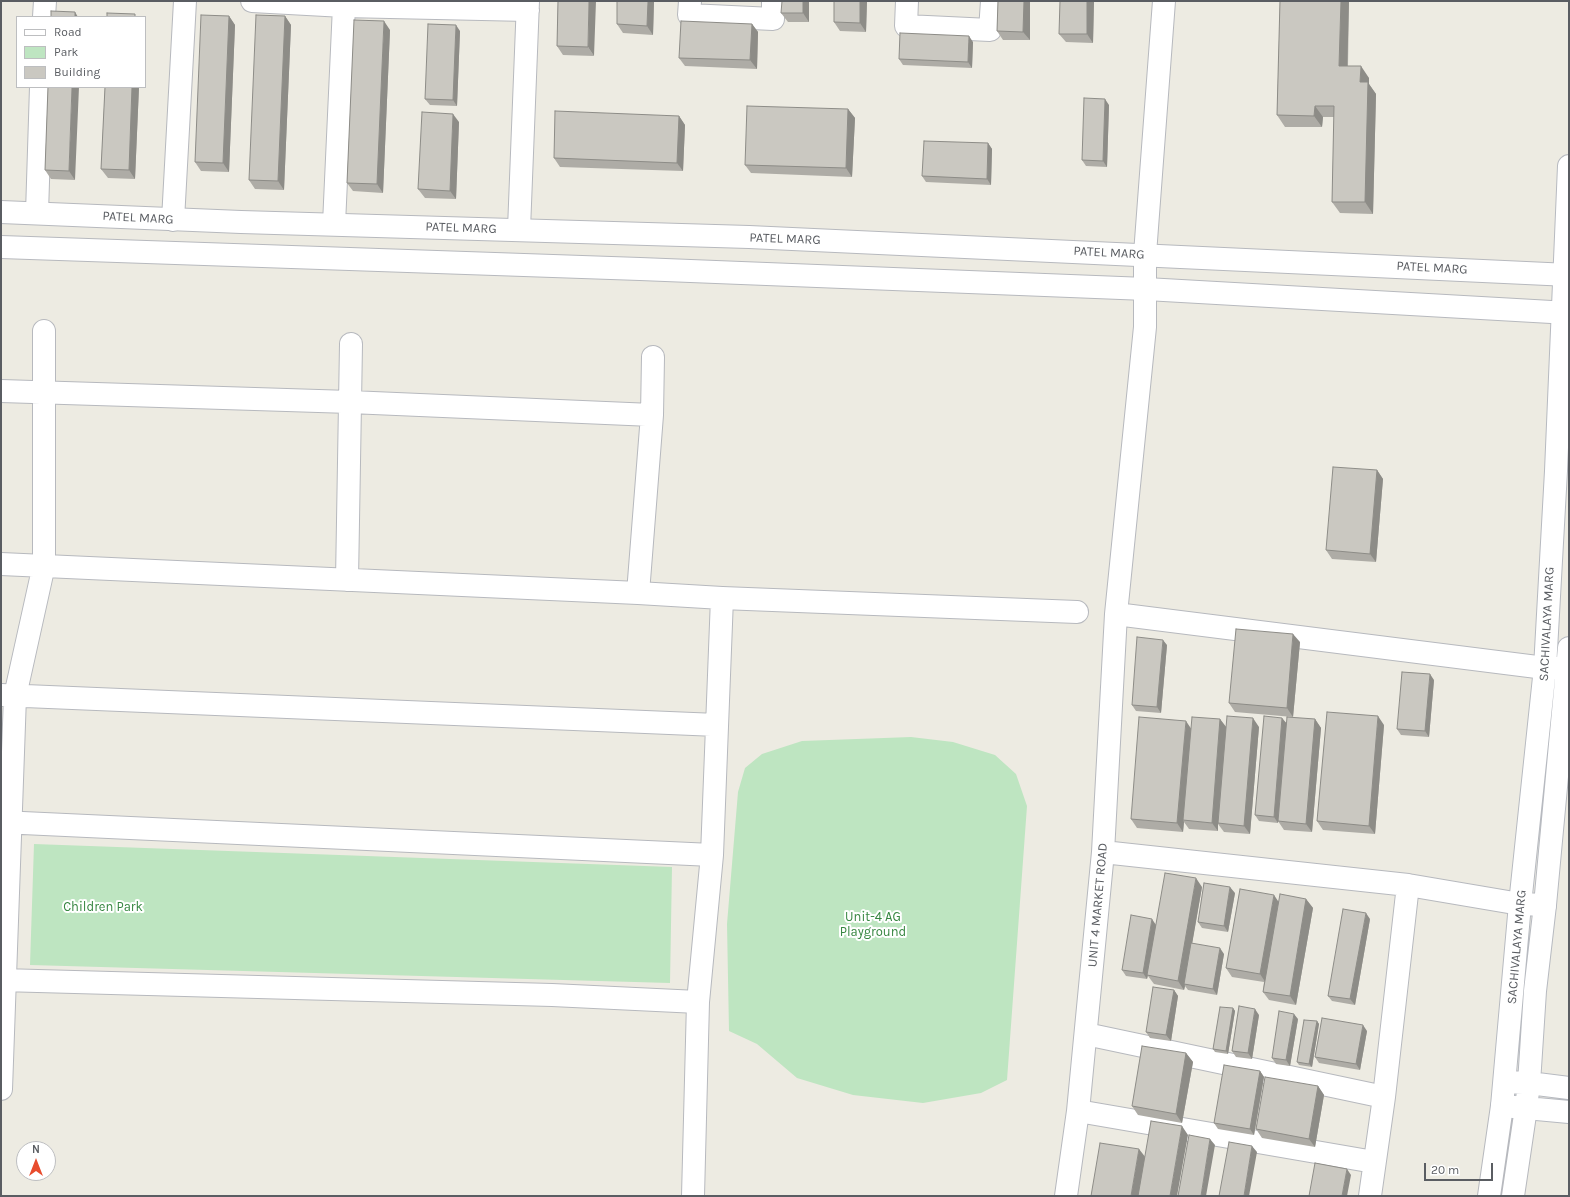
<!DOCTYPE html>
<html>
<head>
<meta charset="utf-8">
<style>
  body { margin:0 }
  #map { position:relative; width:1570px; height:1197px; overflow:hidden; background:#edebe2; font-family:Karla,sans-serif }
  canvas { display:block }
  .frame { position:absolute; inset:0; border:2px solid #5a5d62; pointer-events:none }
  .legend { position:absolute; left:16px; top:16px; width:130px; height:72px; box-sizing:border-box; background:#fff; border:1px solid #bdbec0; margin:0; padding:5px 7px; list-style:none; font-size:12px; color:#5a5d62 }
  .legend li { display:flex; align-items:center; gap:8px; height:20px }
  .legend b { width:20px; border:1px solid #bdbec0 }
  .north { position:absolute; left:16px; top:1141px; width:40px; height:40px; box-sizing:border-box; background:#fff; border:1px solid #bdbec0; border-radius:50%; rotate:0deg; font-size:11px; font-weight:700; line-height:16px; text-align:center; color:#5a5d62 }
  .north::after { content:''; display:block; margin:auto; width:14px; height:18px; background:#e84c2d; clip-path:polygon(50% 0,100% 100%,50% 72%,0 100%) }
  .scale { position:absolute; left:1424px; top:1163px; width:69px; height:18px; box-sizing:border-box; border:2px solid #5a5d62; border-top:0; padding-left:5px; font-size:12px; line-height:14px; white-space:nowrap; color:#5a5d62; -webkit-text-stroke:3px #fff; paint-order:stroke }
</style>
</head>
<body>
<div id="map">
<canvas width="1570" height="1197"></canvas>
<div class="frame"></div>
<ul class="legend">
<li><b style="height:5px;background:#fff"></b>Road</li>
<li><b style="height:11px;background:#bee5c1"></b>Park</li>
<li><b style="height:11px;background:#cac8c1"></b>Building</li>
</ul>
<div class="north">N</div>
<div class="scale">20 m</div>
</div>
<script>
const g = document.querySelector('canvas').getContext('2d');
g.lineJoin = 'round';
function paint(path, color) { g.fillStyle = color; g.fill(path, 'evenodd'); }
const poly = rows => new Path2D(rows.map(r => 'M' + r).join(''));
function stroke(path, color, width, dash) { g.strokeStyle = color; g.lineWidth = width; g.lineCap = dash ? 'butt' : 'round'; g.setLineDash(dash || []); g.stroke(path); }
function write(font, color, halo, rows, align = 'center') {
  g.font = font + ' Karla,sans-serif'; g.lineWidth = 4; g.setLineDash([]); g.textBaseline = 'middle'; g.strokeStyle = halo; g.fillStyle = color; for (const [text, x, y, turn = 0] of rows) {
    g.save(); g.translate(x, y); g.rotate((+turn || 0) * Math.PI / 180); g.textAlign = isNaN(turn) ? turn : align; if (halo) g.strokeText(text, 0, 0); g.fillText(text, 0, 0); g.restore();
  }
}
paint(poly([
  [911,737,953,742,995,755,1016,774,1027,806,1007,1080,981,1093,923,1103,853,1095,797,1078,757,1044,729,1031,727,924,738,792,745,768,762,754,802,741],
  [34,844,672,867,670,983,30,965]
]), '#bee5c1');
const minor = poly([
  [252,1,344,6,528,10],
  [690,1,689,15,773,19,773,1],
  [907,1,906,26,990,30,992,1],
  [44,17,45,1],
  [37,213,41,87],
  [173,220,185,1],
  [334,224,344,6],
  [519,229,528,1],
  [1,391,350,402,652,415],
  [1,564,638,593,722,598,1077,612],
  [347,580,351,344],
  [638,593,652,415,653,357],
  [1116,614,1545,668,1563,668],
  [1,695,717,725],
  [1,822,712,855],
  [1103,852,1408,885,1520,904,1545,905],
  [1,980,552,995,698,1002],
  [1086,1034,1384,1097],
  [1,1089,15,696,44,565,44,331],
  [1078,1111,1374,1162],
  [693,1196,698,1002,712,855,722,598],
  [1066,1196,1078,1111,1103,852,1116,614,1145,327,1145,254,1164,1],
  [1370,1196,1384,1097,1408,885]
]);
const tertiary = poly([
  [1,212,241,222,749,237,1569,275],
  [1,247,640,269,1146,289,1569,313],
  [1489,1196,1502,1106],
  [1513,1196,1526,1108]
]);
const secondary = poly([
  [1569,648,1545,905,1535,991,1529,1083,1569,1088],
  [1505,1082,1529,1083,1526,1108,1502,1106,1520,904,1545,668,1556,471,1569,166],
  [1526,1108,1569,1112]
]);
stroke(minor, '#b7b9be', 24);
stroke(tertiary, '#b7b9be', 24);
stroke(secondary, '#b7bac0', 24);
stroke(minor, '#fff', 22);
stroke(tertiary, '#fff', 22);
stroke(secondary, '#fff', 22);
paint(poly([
  [558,1,594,56,563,55,557,46],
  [654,1,653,35,623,33,617,24],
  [809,1,809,22,788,22,781,13],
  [834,1,867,1,866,32,840,31,834,22],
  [998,1,1030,1,1030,40,1003,40,997,31],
  [1094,1,1093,43,1066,42,1059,34],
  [1280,1,1349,1,1348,66,1369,78,1369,84,1376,94,1373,214,1340,213,1332,202,1334,117,1323,117,1322,127,1285,127,1277,115],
  [229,16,235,25,229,172,201,171,195,162],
  [285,16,291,25,284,190,255,189,249,180],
  [752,24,758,32,757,69,685,66,679,58],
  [390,30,383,193,353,191,347,183],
  [460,31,457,106,430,105,425,99],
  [973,42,972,68,903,65,899,59],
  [48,87,75,180,51,179,45,170],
  [105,87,139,87,135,179,108,178,101,169],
  [1109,105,1107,167,1086,166,1082,160],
  [848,109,855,118,852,177,751,173,745,165],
  [679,116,685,125,683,171,560,167,554,158],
  [459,122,456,199,425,198,418,189],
  [988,143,992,149,991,185,926,182,922,176],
  [1377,470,1383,479,1376,562,1332,559,1326,550],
  [1300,642,1293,717,1235,712,1229,703],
  [1167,645,1161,713,1136,711,1132,705],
  [1434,680,1429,737,1401,735,1397,729],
  [1282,718,1287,724,1278,823,1259,821,1255,815],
  [1220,719,1226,728,1259,727,1250,834,1224,832,1218,824,1218,831,1189,829,1184,822,1183,832,1137,828,1131,819,1191,728],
  [1315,719,1321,728,1312,832,1284,830,1278,821],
  [1384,725,1375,834,1323,830,1317,821],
  [1202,887,1192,943,1224,954,1217,995,1188,990,1185,986,1184,990,1154,984,1148,976,1147,979,1126,976,1122,970,1156,924],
  [1235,893,1228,932,1202,928,1198,922],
  [1306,899,1313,908,1296,1005,1269,1000,1263,992,1264,982,1232,977,1226,968,1278,901],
  [1370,919,1355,1005,1332,1001,1328,996],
  [1174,990,1178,996,1171,1041,1150,1038,1146,1032],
  [1233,1008,1235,1011,1228,1054,1215,1052,1213,1049],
  [1259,1015,1252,1059,1236,1057,1232,1051],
  [1298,1019,1290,1066,1276,1064,1272,1058],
  [1317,1021,1319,1024,1312,1067,1299,1065,1297,1062],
  [1367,1031,1360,1070,1319,1063,1315,1057],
  [1186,1053,1193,1062,1182,1123,1138,1115,1132,1106],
  [1260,1071,1264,1077,1254,1135,1218,1129,1214,1123],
  [1318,1086,1324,1095,1315,1147,1262,1138,1256,1129]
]), '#aeaca6');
paint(poly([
  [589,1,596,1,594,56,588,47],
  [648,1,654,1,653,35,647,26],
  [803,1,809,1,809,22,803,13],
  [860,1,867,1,866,32,860,23],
  [1024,1,1030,1,1030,40,1023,32],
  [1087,1,1094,1,1093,43,1087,34],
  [1341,1,1349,1,1347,77,1339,66],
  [75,12,78,17,75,17],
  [229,16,235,25,229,172,223,163],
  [285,16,291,25,284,190,278,181],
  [384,21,390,30,383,193,377,184],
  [752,24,758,32,757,69,750,60],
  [456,25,460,31,457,106,453,100],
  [969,36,973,42,972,68,968,62],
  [1361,66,1369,78,1369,84,1376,94,1373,214,1365,202,1360,82],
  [72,87,79,87,75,180,69,171],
  [132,87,139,87,135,179,129,170],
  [1105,99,1109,105,1107,167,1103,161],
  [1315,106,1323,117,1322,127,1314,116],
  [848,109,855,118,852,177,846,168],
  [453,114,459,122,456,199,450,191],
  [679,116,685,125,683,171,677,163],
  [988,143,992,149,991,185,987,179],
  [1377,470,1383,479,1376,562,1370,554],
  [1293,634,1300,642,1293,717,1287,708],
  [1163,640,1167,645,1161,713,1157,707],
  [1430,674,1434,680,1429,737,1425,731],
  [1378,716,1384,725,1375,834,1369,826],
  [1253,718,1259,727,1250,834,1244,826],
  [1282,718,1287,724,1278,823,1274,817],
  [1220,719,1227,728,1218,823,1218,831,1212,823],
  [1315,719,1321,728,1312,832,1306,824],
  [1186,721,1192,730,1183,820,1184,822,1183,832,1177,823],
  [1196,878,1202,887,1185,985,1184,984,1185,986,1184,990,1178,981],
  [1230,887,1235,893,1228,932,1224,926],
  [1274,895,1280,904,1266,983,1260,974],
  [1306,899,1313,908,1296,1005,1290,996],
  [1366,913,1370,919,1355,1005,1350,999],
  [1152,919,1156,925,1147,979,1143,973],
  [1220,948,1224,954,1217,995,1213,989],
  [1174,990,1178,996,1171,1041,1166,1035],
  [1233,1008,1235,1011,1228,1054,1226,1051],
  [1255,1009,1259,1015,1252,1059,1248,1053],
  [1294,1014,1298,1019,1290,1066,1286,1060],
  [1317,1021,1319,1024,1312,1067,1309,1064],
  [1363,1025,1367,1031,1360,1070,1356,1064],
  [1186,1053,1193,1062,1182,1123,1176,1114],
  [1260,1071,1264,1077,1254,1135,1250,1129],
  [1318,1086,1324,1095,1315,1147,1309,1139],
  [1182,1126,1188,1135,1177,1196,1170,1196],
  [1210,1139,1215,1145,1206,1196,1201,1196],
  [1252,1146,1257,1152,1249,1196,1244,1196],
  [1139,1149,1146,1158,1139,1196,1131,1196],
  [1347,1169,1351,1175,1347,1196,1342,1196]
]), '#8d8c87');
const building = poly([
  [558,1,589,1,588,47,557,46,558,1],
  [617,1,648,1,647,26,617,24,617,1],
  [782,1,803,1,803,13,781,13,782,1],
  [834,1,860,1,860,23,834,22,834,1],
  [998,1,1024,1,1023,32,997,31,998,1],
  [1060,1,1087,1,1087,34,1059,34,1060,1],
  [1280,1,1341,1,1339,66,1361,66,1360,82,1368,82,1365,202,1332,202,1334,106,1315,106,1314,116,1277,115,1280,1],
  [51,11,75,12,75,17,51,17,51,11],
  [107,13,135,14,135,17,107,17,107,13],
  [201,15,229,16,223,163,195,162,201,15],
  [256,15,285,16,278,181,249,180,256,15],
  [354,20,384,21,377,184,347,183,354,20],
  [681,21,752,24,750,60,679,58,681,21],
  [428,24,456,25,453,100,425,99,428,24],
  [900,33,969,36,968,62,899,59,900,33],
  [48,87,72,87,69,171,45,170,48,87],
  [105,87,132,87,129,170,101,169,105,87],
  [1084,98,1105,99,1103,161,1082,160,1084,98],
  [747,106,848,109,846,168,745,165,747,106],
  [555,111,679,116,677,163,554,158,555,111],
  [422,112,453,114,450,191,418,189,422,112],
  [924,141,988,143,987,179,922,176,924,141],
  [1333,467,1377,470,1370,554,1326,550,1333,467],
  [1236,629,1293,634,1287,708,1229,703,1236,629],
  [1137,637,1163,640,1157,707,1132,705,1137,637],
  [1402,672,1430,674,1425,731,1397,729,1402,672],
  [1327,712,1378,716,1369,826,1317,821,1327,712],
  [1227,716,1253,718,1244,826,1218,823,1227,716],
  [1264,716,1282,718,1274,817,1255,815,1264,716],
  [1139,717,1186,721,1177,823,1131,819,1139,717],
  [1192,717,1220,719,1212,823,1183,820,1192,717],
  [1287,717,1315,719,1306,824,1278,821,1287,717],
  [1165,873,1196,878,1178,981,1147,975,1165,873],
  [1204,883,1230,887,1224,926,1198,922,1204,883],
  [1240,889,1274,895,1260,974,1226,968,1240,889],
  [1280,894,1306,899,1290,996,1263,992,1280,894],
  [1343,909,1366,913,1350,999,1328,996,1343,909],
  [1131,915,1152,919,1143,973,1122,970,1131,915],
  [1191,943,1220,948,1213,989,1184,984,1191,943],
  [1153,987,1174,990,1166,1035,1146,1032,1153,987],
  [1239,1006,1255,1009,1248,1053,1232,1051,1239,1006],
  [1220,1007,1233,1008,1226,1051,1213,1049,1220,1007],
  [1279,1011,1294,1014,1286,1060,1272,1058,1279,1011],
  [1322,1018,1363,1025,1356,1064,1315,1057,1322,1018],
  [1304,1020,1317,1021,1309,1064,1297,1062,1304,1020],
  [1142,1046,1186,1053,1176,1114,1132,1106,1142,1046],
  [1224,1065,1260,1071,1250,1129,1214,1123,1224,1065],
  [1265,1077,1318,1086,1309,1139,1256,1129,1265,1077],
  [1151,1121,1182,1126,1170,1196,1138,1196,1151,1121],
  [1189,1135,1210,1139,1201,1196,1178,1196,1189,1135],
  [1229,1142,1252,1146,1244,1196,1219,1196,1229,1142],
  [1100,1143,1139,1149,1131,1196,1091,1196,1100,1143],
  [1315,1163,1347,1169,1342,1196,1309,1196,1315,1163]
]);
paint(building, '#cac8c1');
stroke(building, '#8d8c87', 1);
write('13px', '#5a5d62', '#fff', [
  ["PATEL MARG",138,218,3],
  ["PATEL MARG",461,228,2],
  ["PATEL MARG",785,239,2],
  ["PATEL MARG",1109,253,3],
  ["PATEL MARG",1432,268,3],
  ["SACHIVALAYA MARG",1547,624,-87],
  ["UNIT 4 MARKET ROAD",1098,905,-85],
  ["SACHIVALAYA MARG",1517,947,-85]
]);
write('13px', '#368640', '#fff', [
  ["Children Park",103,907],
  ["Unit-4 AG",873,917],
  ["Playground",873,932]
]);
</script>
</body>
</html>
